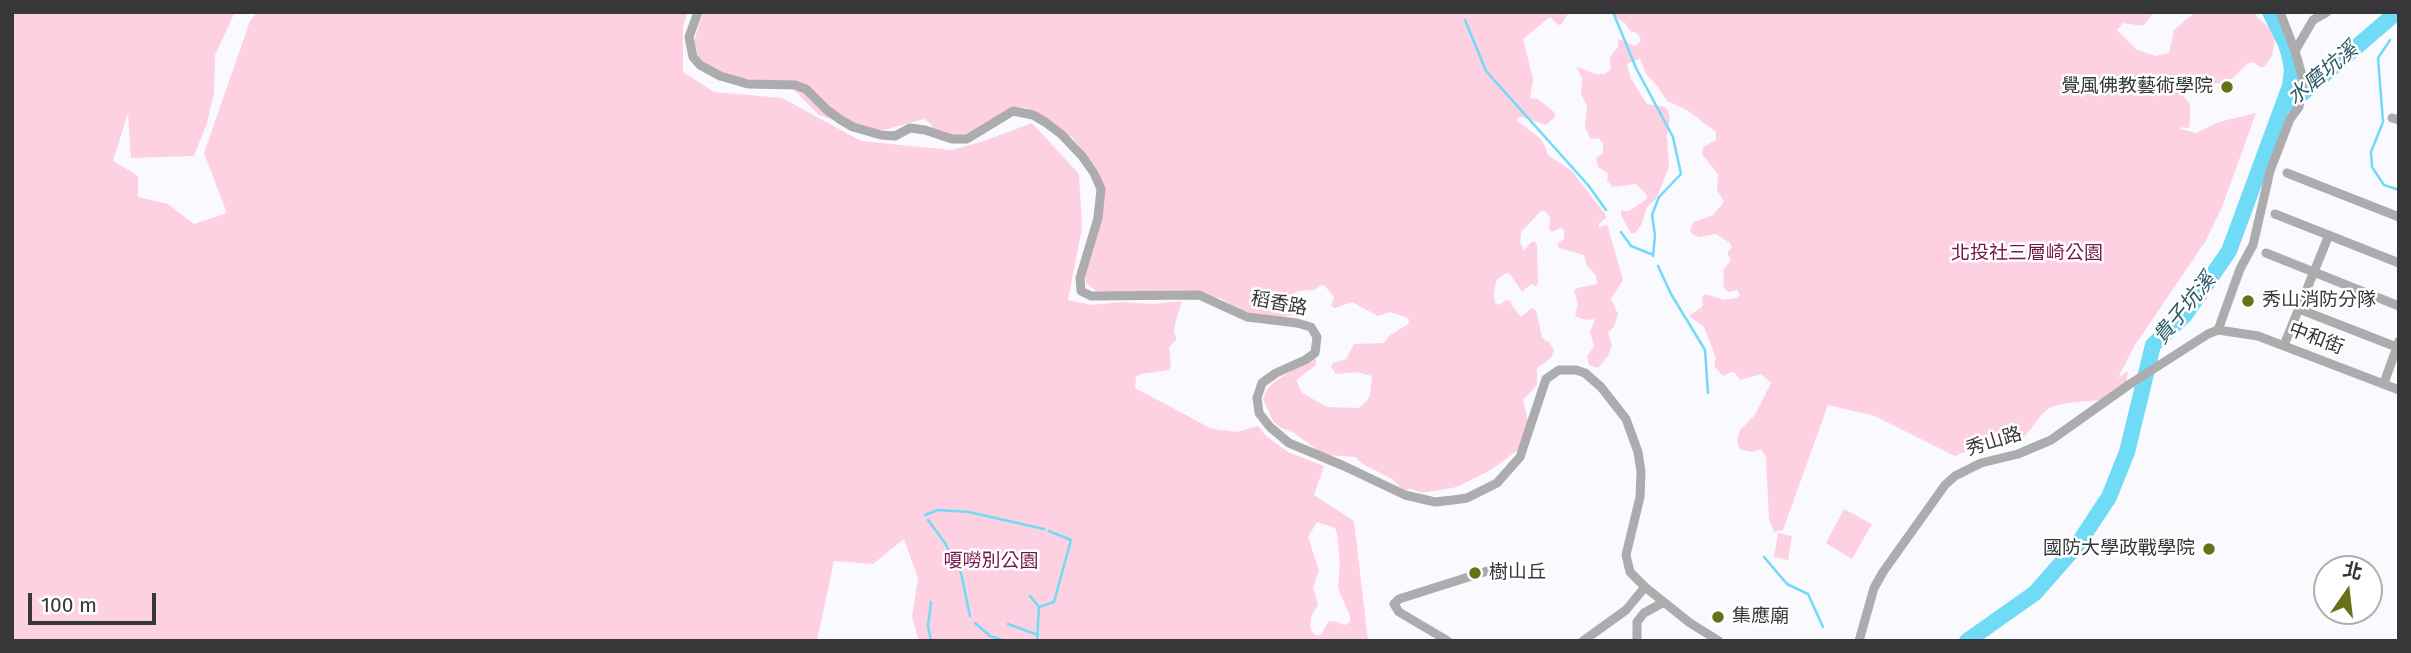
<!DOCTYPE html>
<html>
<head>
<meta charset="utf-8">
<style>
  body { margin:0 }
  #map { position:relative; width:2411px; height:653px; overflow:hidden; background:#f9f9fe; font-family:"Fira Sans","Noto Sans TC",sans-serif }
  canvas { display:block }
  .frame { position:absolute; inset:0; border:14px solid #373739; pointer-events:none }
  .north { position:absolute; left:2313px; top:555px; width:70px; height:70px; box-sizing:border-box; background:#fff; border:2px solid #afafb0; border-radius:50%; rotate:14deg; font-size:19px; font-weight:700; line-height:28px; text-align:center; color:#373739 }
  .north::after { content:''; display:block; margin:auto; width:24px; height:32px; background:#687018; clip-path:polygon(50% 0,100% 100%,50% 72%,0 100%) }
  .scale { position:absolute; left:28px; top:593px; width:128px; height:32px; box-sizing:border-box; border:4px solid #373739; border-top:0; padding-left:9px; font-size:21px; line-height:24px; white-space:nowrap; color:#373739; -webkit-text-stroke:5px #fff; paint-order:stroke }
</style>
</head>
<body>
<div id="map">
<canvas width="2411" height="653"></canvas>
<div class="frame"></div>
<div class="north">北</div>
<div class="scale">100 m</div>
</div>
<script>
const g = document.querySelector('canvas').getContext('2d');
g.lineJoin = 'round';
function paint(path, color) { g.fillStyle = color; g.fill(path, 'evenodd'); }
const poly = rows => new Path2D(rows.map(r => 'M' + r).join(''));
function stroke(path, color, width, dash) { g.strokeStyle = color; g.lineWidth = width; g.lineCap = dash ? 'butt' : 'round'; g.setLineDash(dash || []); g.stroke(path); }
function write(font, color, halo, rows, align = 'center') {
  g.font = font + ' "Fira Sans","Noto Sans TC",sans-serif'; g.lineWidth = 5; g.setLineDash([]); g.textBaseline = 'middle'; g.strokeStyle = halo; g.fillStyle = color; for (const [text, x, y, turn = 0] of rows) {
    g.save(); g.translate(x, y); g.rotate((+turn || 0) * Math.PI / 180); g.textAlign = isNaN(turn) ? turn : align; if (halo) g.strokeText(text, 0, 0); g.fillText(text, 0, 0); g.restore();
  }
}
paint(poly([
  [12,12,235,12,215,55,214,93,207,123,194,156,131,158,128,113,113,161,138,176,138,197,168,204,194,224,227,213,204,153,250,21,257,12,688,12,683,26,683,72,714,92,782,98,861,141,952,150,984,141,1032,123,1079,174,1082,228,1068,300,1092,305,1121,302,1154,304,1182,301,1175,324,1174,333,1177,338,1169,348,1171,364,1169,370,1141,374,1136,377,1135,388,1212,429,1237,432,1258,426,1266,436,1288,452,1324,466,1314,495,1354,521,1368,641,919,641,912,617,918,578,904,539,873,564,834,561,817,641,12,641],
  [1317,522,1335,528,1337,534,1340,563,1338,588,1350,616,1350,622,1345,625,1334,621,1328,622,1322,633,1317,636,1312,632,1310,627,1311,617,1318,604,1313,587,1319,571,1308,537],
  [703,12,1569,12,1562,24,1558,25,1550,17,1523,39,1533,79,1530,98,1538,99,1554,112,1555,117,1546,125,1525,118,1520,117,1516,120,1540,138,1545,146,1548,155,1572,171,1605,214,1606,218,1599,224,1599,228,1607,224,1623,280,1611,299,1618,314,1614,327,1608,332,1612,345,1608,356,1598,368,1589,365,1587,357,1594,346,1590,332,1595,319,1586,320,1575,316,1578,304,1574,291,1577,288,1597,284,1596,275,1587,266,1584,255,1559,248,1557,244,1564,239,1564,230,1561,228,1552,232,1549,230,1550,217,1545,211,1541,211,1521,232,1520,242,1524,251,1530,243,1534,241,1537,245,1538,284,1535,286,1531,284,1522,292,1510,274,1506,273,1496,280,1494,294,1495,303,1499,305,1507,300,1511,301,1512,306,1521,317,1531,308,1536,310,1542,337,1545,341,1549,342,1554,350,1551,358,1537,368,1537,385,1523,400,1528,422,1518,450,1489,471,1457,487,1422,493,1411,489,1403,490,1392,479,1361,463,1356,457,1324,455,1294,433,1279,427,1273,421,1263,399,1266,391,1274,382,1313,357,1316,360,1316,365,1296,380,1302,393,1327,407,1358,408,1363,405,1370,396,1372,376,1357,372,1336,374,1331,367,1333,363,1346,359,1354,344,1384,343,1389,336,1408,324,1409,320,1406,317,1390,312,1378,316,1352,302,1335,308,1331,306,1334,298,1332,295,1325,286,1321,285,1314,290,1298,291,1291,295,1289,299,1291,315,1284,317,1259,316,1239,310,1220,298,1096,291,1086,283,1084,272,1101,179,1099,171,1072,137,1063,134,1024,107,961,144,934,136,931,124,924,119,884,130,867,132,819,115,792,88,710,72,699,58,694,41],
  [1608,12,2154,12,2143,26,2123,23,2117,30,2137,50,2156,56,2169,53,2174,30,2195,12,2255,12,2256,16,2275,33,2275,38,2272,56,2264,67,2260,67,2253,62,2248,63,2226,85,2214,83,2200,93,2191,86,2184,89,2184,97,2190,104,2190,119,2189,128,2182,127,2180,129,2196,133,2219,122,2256,113,2222,207,2205,242,2135,345,2118,378,2128,371,2126,385,2101,400,2067,403,2051,407,2044,412,2025,436,2002,443,1982,445,1955,456,1875,416,1828,405,1783,530,1774,532,1769,519,1766,456,1761,449,1753,452,1742,450,1739,448,1737,439,1741,429,1755,415,1771,383,1761,374,1740,380,1735,373,1732,372,1723,376,1720,373,1714,366,1716,358,1704,327,1689,316,1703,306,1702,297,1705,294,1724,300,1737,298,1740,295,1737,290,1728,292,1723,286,1724,278,1723,270,1731,260,1727,253,1732,247,1730,243,1716,234,1699,237,1692,234,1690,230,1694,222,1713,215,1724,202,1717,190,1718,174,1702,154,1703,147,1716,140,1716,132,1687,110,1667,101,1658,87,1646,74,1640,59,1627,64,1630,77,1647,104,1664,107,1668,110,1670,118,1667,136,1669,167,1656,199,1647,207,1641,225,1635,233,1631,233,1621,215,1621,211,1629,211,1644,201,1647,198,1646,194,1636,184,1613,187,1607,181,1608,173,1598,167,1596,158,1603,153,1603,144,1599,138,1591,139,1585,128,1587,107,1581,93,1582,79,1577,67,1596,74,1605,74,1611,69,1610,57,1618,47,1618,39,1635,46,1641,40,1637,33,1630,31,1626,24],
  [1844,509,1872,524,1852,559,1826,543],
  [1778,533,1792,536,1788,560,1774,557]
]), '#fdd1e2');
stroke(poly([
  [1613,12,1636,68,1673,137,1681,174,1659,197,1652,215,1655,235,1653,256],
  [1465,20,1486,71,1588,185,1606,210],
  [2390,40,2378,58,2383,122,2371,152,2372,167,2384,185,2399,190],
  [1621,232,1631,246,1651,254],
  [1658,266,1671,294,1705,350,1708,393],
  [925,515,938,510,969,512,1044,529],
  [928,520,945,543,961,573,970,616],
  [1764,557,1787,584,1808,594,1823,627],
  [1030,596,1039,607],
  [931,602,928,626,931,641],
  [975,623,990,636,1005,641],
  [1008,624,1038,635],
  [1037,641,1039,607,1054,602,1071,540,1049,531]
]), '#70dbf6', 2.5);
stroke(poly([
  [2290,104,2397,12],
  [1967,641,2035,593,2078,544,2109,497,2127,452,2153,345,2185,315,2229,251,2290,86,2292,70,2290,58,2286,44,2270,12]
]), '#70dbf6', 16);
stroke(poly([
  [698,12,689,37,693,57,700,65,720,76,748,84,795,85,806,89,827,110,841,120,853,127,881,135,895,136,910,128,925,130,952,139,967,139,1013,111,1033,115,1045,122,1061,134,1082,156,1094,173,1101,189,1098,218,1080,278,1081,291,1091,296,1199,295,1247,317,1297,323,1311,327,1317,337,1315,353,1305,360,1276,373,1262,383,1257,398,1259,413,1270,427,1289,443,1344,466,1405,495,1435,502,1453,500,1467,498,1497,483,1520,457,1546,379,1559,370,1576,370,1585,373,1601,387,1626,419,1638,452,1641,472,1640,497,1626,555,1630,572,1645,587,1690,623,1719,641],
  [2280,12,2295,51],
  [2392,118,2399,120],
  [2287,173,2399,217],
  [2275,214,2399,263],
  [2266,253,2399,306],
  [2299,309,2399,348],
  [2218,330,2240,269,2253,245,2270,171,2290,119,2299,107,2303,79,2295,51,2313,20,2327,12],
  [2284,345,2329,235],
  [2384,383,2399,341],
  [1448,641,1399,612,1394,604,1399,599,1497,568],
  [1583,641,1626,610,1645,587],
  [1637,641,1637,622,1644,613,1664,602],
  [1859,641,1874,588,1883,572,1945,485,1955,476,1981,463,2018,454,2051,440,2130,384,2208,334,2218,330,2258,336,2399,390]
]), '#acabad', 9);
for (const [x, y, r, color] of [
  [2227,87,7,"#687018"],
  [2248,301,7,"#687018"],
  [2209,549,7,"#687018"],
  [1475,573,7,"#687018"],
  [1718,617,7,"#687018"]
]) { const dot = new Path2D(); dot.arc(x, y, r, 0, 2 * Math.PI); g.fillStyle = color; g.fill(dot); stroke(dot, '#fff', 2.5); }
write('19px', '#373739', '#fff', [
  ["覺風佛教藝術學院",2213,87,"right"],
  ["秀山消防分隊",2262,301],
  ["國防大學政戰學院",2195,549,"right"],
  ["樹山丘",1489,573],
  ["集應廟",1732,617]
], 'left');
write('19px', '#74174a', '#fff', [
  ["北投社三層崎公園",2027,254],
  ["嗄嘮別公園",991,562]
]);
write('19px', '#373739', '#fff', [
  ["稻香路",1279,304,11],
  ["中和街",2316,339,21],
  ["秀山路",1994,442,-17]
]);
write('italic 21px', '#2b5a66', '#fff', [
  ["水磨坑溪",2323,74,-40],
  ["貴子坑溪",2185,309,-51]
]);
</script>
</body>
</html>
